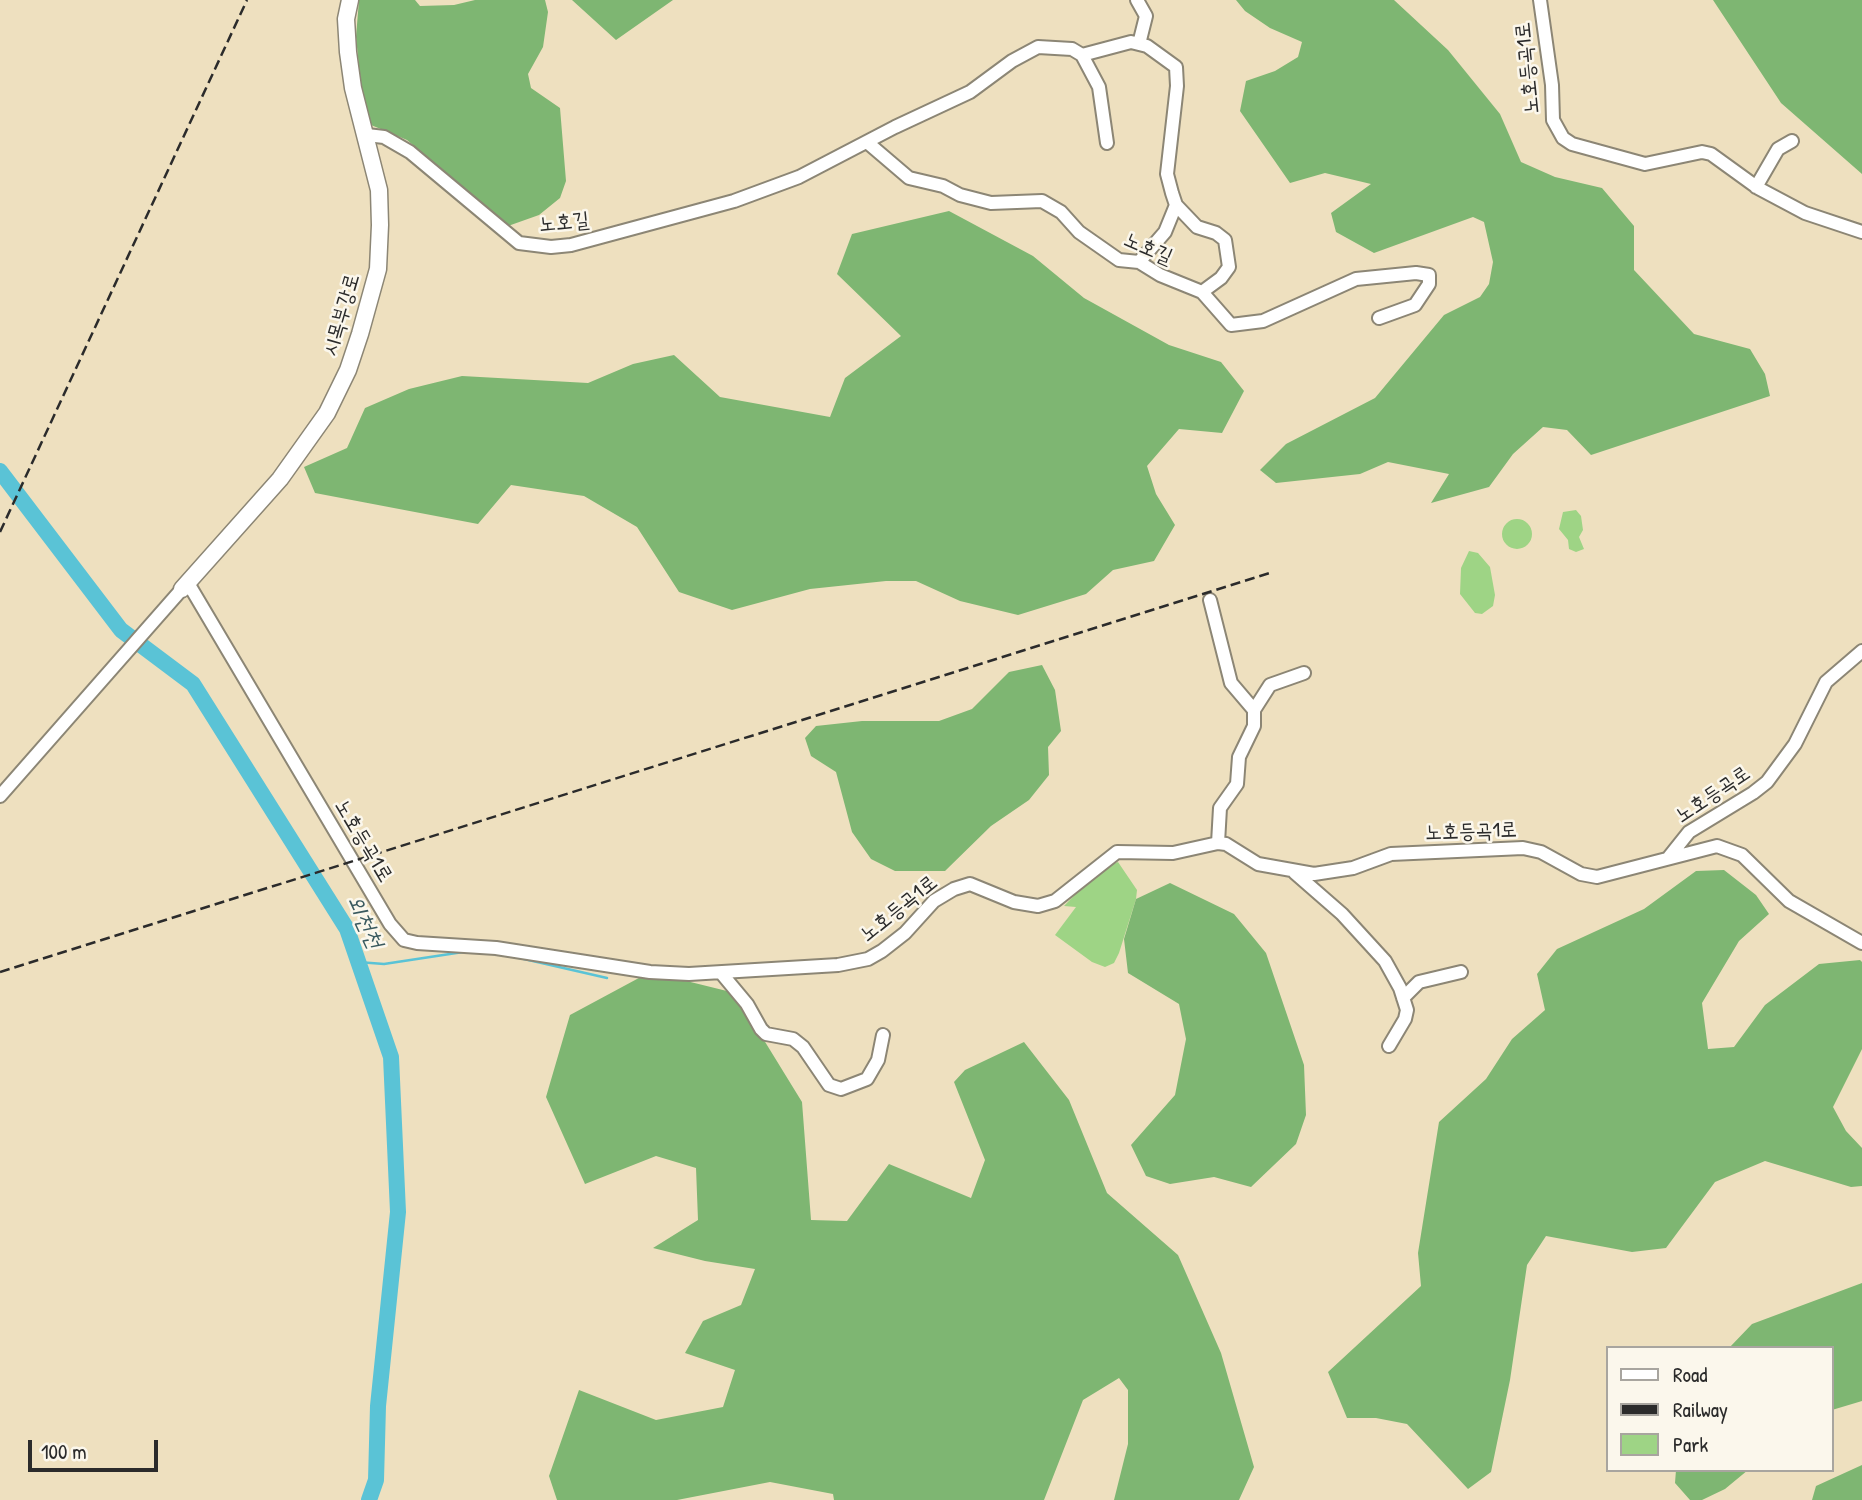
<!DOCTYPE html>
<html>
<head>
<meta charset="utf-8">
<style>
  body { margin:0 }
  #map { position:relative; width:1862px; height:1500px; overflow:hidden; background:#eee0bf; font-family:"Patrick Hand",sans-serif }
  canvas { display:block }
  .legend { position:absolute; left:1606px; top:1346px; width:228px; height:126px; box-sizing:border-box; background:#fbf7ec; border:2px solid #a8a59f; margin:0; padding:9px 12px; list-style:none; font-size:21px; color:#2b2b2b }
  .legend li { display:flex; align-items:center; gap:14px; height:35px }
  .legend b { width:35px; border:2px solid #a8a59f }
  .scale { position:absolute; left:28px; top:1440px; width:130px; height:32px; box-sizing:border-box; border:4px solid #2b2b2b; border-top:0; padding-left:9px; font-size:21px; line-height:24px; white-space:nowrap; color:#2b2b2b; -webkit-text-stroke:5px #fbf7ec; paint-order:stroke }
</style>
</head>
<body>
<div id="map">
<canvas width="1862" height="1500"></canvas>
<ul class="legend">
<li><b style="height:9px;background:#fff"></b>Road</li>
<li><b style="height:9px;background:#2b2b2b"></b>Railway</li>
<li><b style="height:19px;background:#9ed485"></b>Park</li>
</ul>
<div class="scale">100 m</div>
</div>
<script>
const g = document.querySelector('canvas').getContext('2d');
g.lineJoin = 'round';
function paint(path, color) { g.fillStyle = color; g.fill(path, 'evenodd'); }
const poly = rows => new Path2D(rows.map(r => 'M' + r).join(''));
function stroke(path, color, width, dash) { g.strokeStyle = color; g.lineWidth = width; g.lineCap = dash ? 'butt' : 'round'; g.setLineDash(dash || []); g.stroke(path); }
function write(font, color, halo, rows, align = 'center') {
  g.font = font + ' "Patrick Hand","Poor Story",sans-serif'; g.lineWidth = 5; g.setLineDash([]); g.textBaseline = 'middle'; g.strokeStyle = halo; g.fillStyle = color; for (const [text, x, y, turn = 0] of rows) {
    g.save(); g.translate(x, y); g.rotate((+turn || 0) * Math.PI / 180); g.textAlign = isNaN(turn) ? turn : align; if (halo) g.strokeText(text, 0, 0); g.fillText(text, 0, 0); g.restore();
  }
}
paint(poly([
  [1576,510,1581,516,1583,530,1579,537,1584,549,1576,552,1569,549,1568,540,1559,529,1563,512],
  '1502 534a15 15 0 1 1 30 0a15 15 0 1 1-30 0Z',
  [1469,551,1478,553,1490,567,1495,595,1493,606,1482,614,1475,613,1460,594,1461,568],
  [1118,862,1137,890,1136,899,1119,953,1114,963,1105,967,1092,962,1055,935,1076,907,1064,906,1100,869]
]), '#9ed485');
paint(poly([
  [359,0,415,0,420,6,454,5,475,0,545,0,548,12,543,47,528,74,531,88,560,108,566,181,560,198,539,215,508,226,407,140,371,125,362,97,356,37],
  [572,0,673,0,616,40],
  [1236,0,1394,0,1448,50,1500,114,1521,162,1555,177,1602,188,1634,226,1634,270,1694,334,1750,349,1765,374,1770,396,1591,455,1567,430,1543,427,1513,454,1489,487,1431,503,1449,474,1388,462,1360,474,1276,483,1260,470,1286,444,1375,398,1444,315,1480,297,1489,284,1493,262,1484,222,1473,217,1374,253,1336,232,1331,213,1371,184,1325,173,1290,183,1240,111,1246,81,1275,71,1298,57,1302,42,1270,28,1245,11],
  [1713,0,1862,0,1862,174,1781,103],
  [949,211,1033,256,1084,298,1169,345,1221,362,1244,391,1222,433,1179,429,1147,466,1156,494,1175,525,1154,561,1113,570,1086,594,1018,615,960,601,916,581,886,581,810,589,732,610,679,592,637,527,584,496,511,485,478,524,315,493,304,467,347,448,365,408,409,389,462,376,588,383,633,364,674,355,720,397,830,417,845,378,901,336,837,274,852,234],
  [1042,665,1055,690,1061,731,1048,747,1049,775,1029,800,991,826,945,871,895,871,871,859,852,832,836,772,811,756,805,738,816,726,862,721,939,721,972,709,1009,672],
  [1724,870,1756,895,1769,914,1739,941,1702,1003,1708,1049,1734,1047,1765,1005,1819,964,1860,960,1862,962,1862,1049,1833,1107,1846,1131,1862,1148,1862,1186,1851,1187,1765,1161,1715,1182,1666,1248,1632,1252,1546,1236,1527,1265,1510,1380,1491,1472,1468,1489,1407,1424,1376,1418,1347,1418,1328,1372,1421,1286,1418,1253,1439,1122,1486,1079,1512,1039,1545,1010,1537,974,1557,949,1644,909,1696,871],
  [1170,883,1234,914,1266,953,1304,1065,1306,1115,1296,1144,1251,1187,1214,1177,1170,1184,1146,1176,1131,1145,1175,1095,1186,1039,1179,1004,1128,973,1124,939,1136,899],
  [650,972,735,993,802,1102,811,1220,847,1221,889,1164,971,1198,985,1160,954,1082,965,1070,1024,1042,1069,1100,1107,1193,1178,1255,1221,1353,1254,1467,1239,1500,1114,1500,1128,1444,1128,1390,1119,1378,1083,1400,1044,1500,834,1500,833,1494,770,1482,677,1500,557,1500,549,1476,579,1390,656,1420,723,1407,735,1370,685,1353,703,1321,741,1305,755,1269,705,1261,653,1248,698,1220,696,1168,656,1156,585,1184,546,1097,570,1015],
  [1862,1283,1862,1401,1832,1410,1832,1348,1729,1348,1752,1324],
  [1862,1465,1862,1500,1812,1500,1816,1486],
  [1676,1470,1748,1470,1725,1489,1702,1500,1690,1500,1675,1483]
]), '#7eb672');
stroke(poly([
  [487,953,501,955],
  [511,956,607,978],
  [358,962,384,964,463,952]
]), '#5ac3d6', 2.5);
stroke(poly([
  [0,471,121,630,193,684,347,929,391,1057,398,1212,378,1406,376,1480,369,1500]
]), '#5ac3d6', 16);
const minor = poly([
  [1137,0,1146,16,1139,44],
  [1540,0,1552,85,1553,120,1563,138,1572,144,1645,164,1702,152,1711,154,1758,188,1805,213,1862,232],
  [1082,55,1099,87,1107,143],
  [367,135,384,137,410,152,519,243,551,247,571,245,734,201,799,177,895,127,970,92,1012,61,1038,47,1072,49,1082,55,1131,42,1147,46,1176,67,1177,86,1167,174,1172,193,1176,205,1197,227,1216,233,1225,240,1229,267,1221,278,1202,292,1160,275,1139,262,1119,260,1079,232,1061,212,1042,201,991,203,960,195,943,186,909,178,868,143],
  [1756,187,1778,149,1792,141],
  [1139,262,1165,232,1176,205],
  [1202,292,1231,325,1263,321,1356,279,1416,273,1429,275,1429,284,1415,305,1379,318],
  [188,583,390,924,404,940,417,943,496,948,650,972,689,974,838,965,868,959,882,951,905,933,934,901,954,889,970,884,1014,902,1038,906,1055,901,1117,852,1173,853,1218,843,1226,844,1258,864,1314,874,1353,868,1391,854,1523,848,1541,852,1581,874,1597,877,1717,846,1742,855,1789,901,1862,943],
  [1210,600,1231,683,1254,710],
  [0,796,182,589],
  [1218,843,1220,808,1237,784,1239,757,1254,726,1254,710,1270,685,1304,673],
  [1669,857,1689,832,1753,793,1767,782,1795,744,1826,682,1862,651],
  [1295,873,1342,914,1385,961,1400,988,1407,1010,1405,1019,1389,1046],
  [722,974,747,1004,761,1029,766,1034,793,1039,803,1047,829,1085,841,1089,867,1079,878,1060,883,1035],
  [1403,998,1419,982,1461,972]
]);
const major = poly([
  [182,589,280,479,327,413,348,370,360,334,378,269,380,225,379,190,353,88,348,52,346,19,350,0]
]);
stroke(minor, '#8c8675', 16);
stroke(major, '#8c8675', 19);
stroke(minor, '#fff', 12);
stroke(major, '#fff', 16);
stroke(poly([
  [0,532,247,0],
  [0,972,1273,572]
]), '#2b2b2b', 2.5, [10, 5]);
write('21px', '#2b2b2b', '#fbf7ec', [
  ["노호등곡1로",1528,68,-96],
  ["노호길",564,223,-6],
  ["노호길",1148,249,23],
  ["시목부강로",342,315,-74],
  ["노호등곡로",1713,795,-34],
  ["노호등곡1로",1471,832,-2],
  ["노호등곡1로",363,841,59],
  ["노호등곡1로",899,909,-39]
]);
write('italic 23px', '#39595e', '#fbf7ec', [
  ["외천천",364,922,65]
]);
</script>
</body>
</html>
